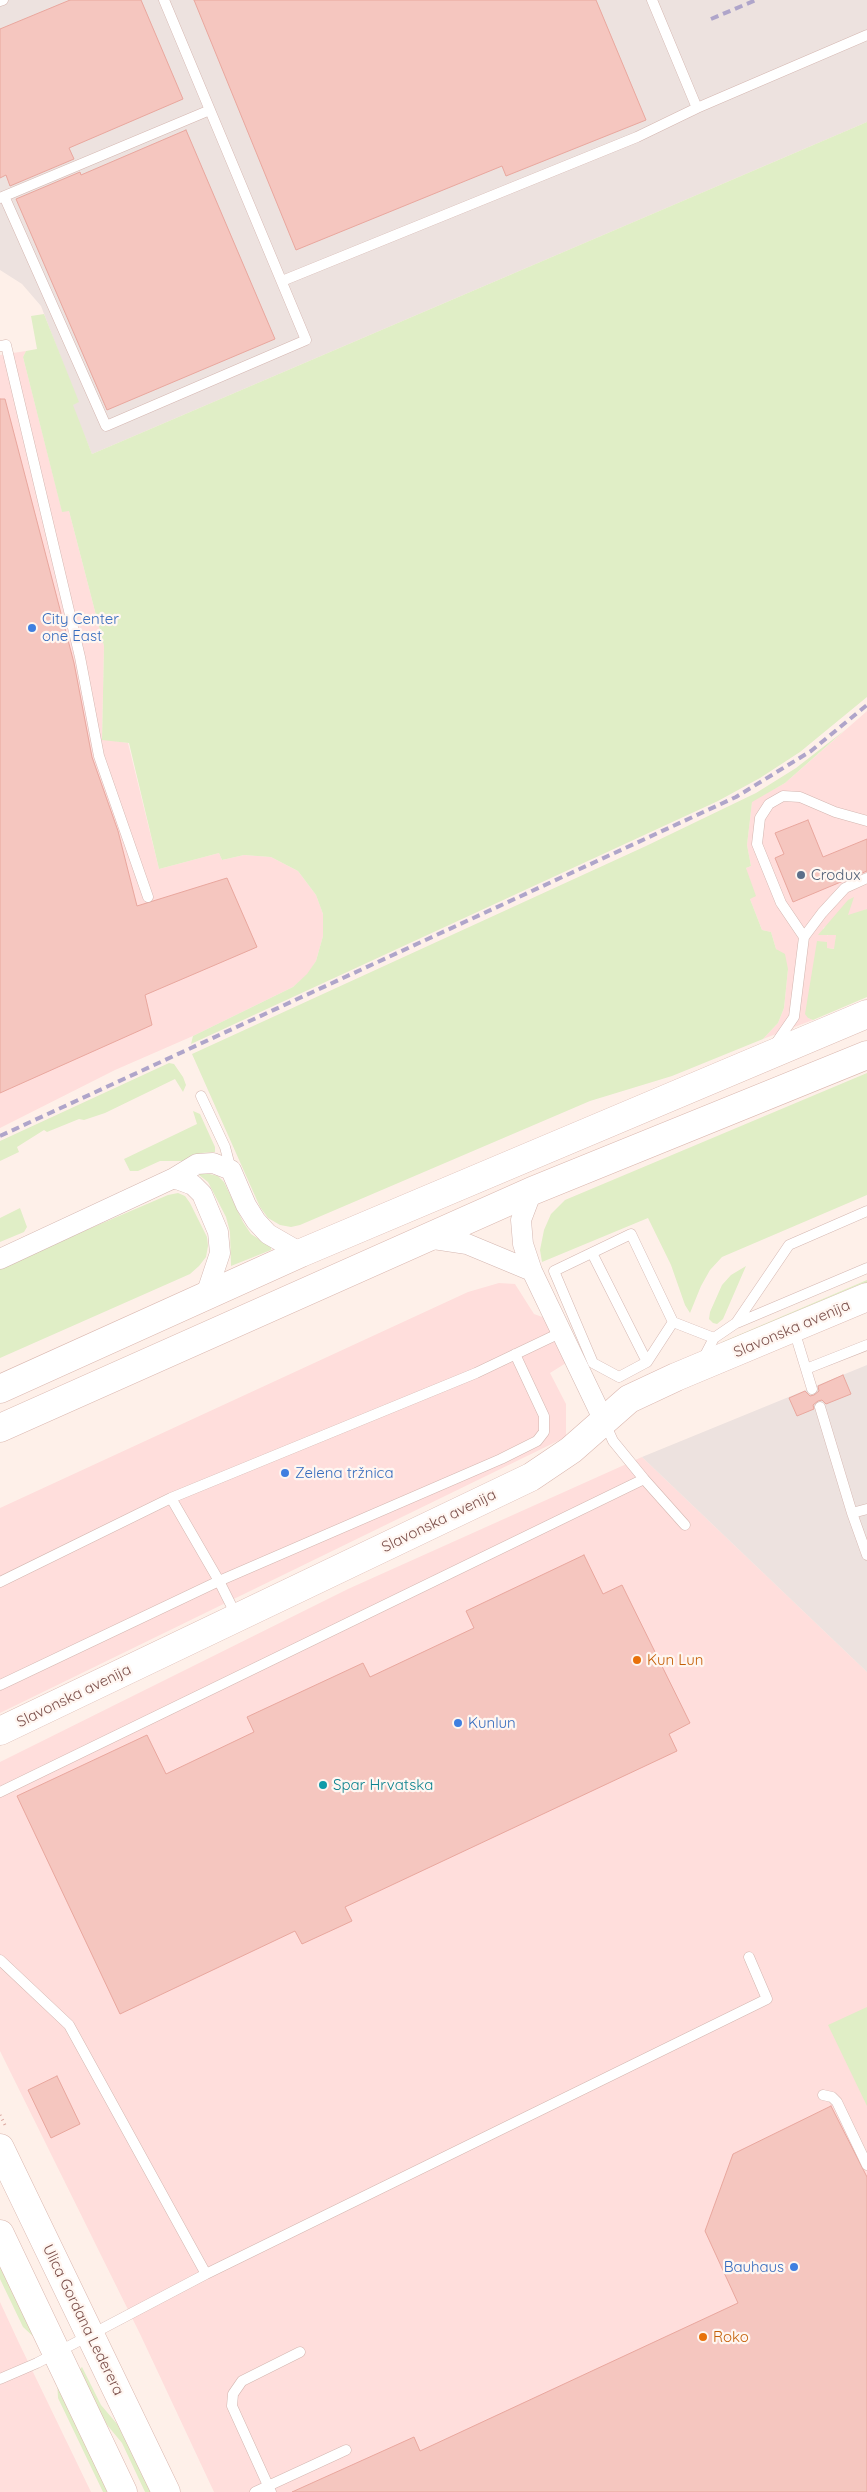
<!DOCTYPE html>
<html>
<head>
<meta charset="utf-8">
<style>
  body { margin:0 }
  canvas { display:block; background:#fef0e9 }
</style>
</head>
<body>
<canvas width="867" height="2492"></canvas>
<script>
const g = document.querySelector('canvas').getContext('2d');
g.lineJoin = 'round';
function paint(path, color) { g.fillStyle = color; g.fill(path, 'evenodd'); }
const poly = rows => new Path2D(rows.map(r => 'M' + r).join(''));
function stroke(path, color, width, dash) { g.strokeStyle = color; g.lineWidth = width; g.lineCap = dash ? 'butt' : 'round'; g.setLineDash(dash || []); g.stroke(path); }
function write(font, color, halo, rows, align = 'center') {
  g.font = font + ' Quicksand,sans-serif'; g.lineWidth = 4.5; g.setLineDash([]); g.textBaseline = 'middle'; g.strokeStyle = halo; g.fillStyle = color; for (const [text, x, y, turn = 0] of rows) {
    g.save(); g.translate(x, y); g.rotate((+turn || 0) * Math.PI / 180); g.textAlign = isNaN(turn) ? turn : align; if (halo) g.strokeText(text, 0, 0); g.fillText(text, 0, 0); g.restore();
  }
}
paint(poly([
  [26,351,23,357,62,511,69,511,104,646,102,739,128,743,159,869,219,853,222,860,244,855,271,857,298,871,316,895,323,914,323,936,316,961,308,974,293,987,193,1036,115,1070,0,1128,0,355],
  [867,711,867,909,850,916,848,915,823,928,828,936,828,934,836,935,835,949,827,948,827,942,808,1018,813,1020,763,1039,778,1023,784,1008,788,969,776,949,771,932,762,930,750,899,746,868,751,866,747,845,752,801,785,783],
  [499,1283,515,1284,534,1314,545,1318,566,1363,550,1373,566,1404,566,1437,0,1713,0,1508,468,1292],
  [642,1457,867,1672,867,2492,214,2492,141,2336,0,2051,0,1762,348,1589],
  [0,2302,19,2343,91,2492,0,2492]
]), '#ffdedc');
paint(poly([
  [0,0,867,0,867,122,92,454,72,405,78,402,41,306,22,284,0,270],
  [867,1365,867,1672,642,1457]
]), '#ede2df');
paint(poly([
  [867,122,867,697,800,752,760,778,718,801,191,1044,193,1036,293,987,307,974,316,961,323,936,323,914,316,895,298,871,271,857,244,855,222,860,219,853,159,869,129,743,102,740,104,646,69,511,62,512,23,357,26,351,37,349,31,316,44,314,79,402,73,405,92,454],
  [845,730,785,783,752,802,747,845,751,866,746,868,756,896,750,899,762,930,771,932,776,949,785,954,788,969,784,1008,778,1023,763,1039,672,1076,590,1101,300,1225,291,1227,280,1225,268,1218,260,1207,192,1054,646,846,756,793,796,768],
  [854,897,848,915,867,909,867,997,813,1020,808,1018,805,1014,817,941,827,942,827,948,834,949,836,935,818,935,848,900],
  [169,1063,174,1064,183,1077,186,1085,183,1092,175,1079,105,1113,84,1120,79,1119,47,1132,44,1130,17,1147,19,1152,0,1161,0,1141],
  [867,1073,867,1195,722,1257,710,1270,701,1286,690,1313,685,1305,671,1265,648,1218,542,1262,540,1250,544,1230,551,1214,565,1200],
  [193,1111,200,1114,215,1147,215,1152,201,1153,183,1161,160,1161,138,1171,130,1171,124,1159,197,1124],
  [201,1172,218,1176,224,1182,243,1222,251,1234,271,1247,271,1250,231,1266,230,1232,226,1217,208,1182,199,1175],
  [178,1193,185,1196,190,1203,207,1237,208,1246,206,1257,199,1266,190,1274,0,1358,0,1267,168,1195],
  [20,1208,27,1227,24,1232,0,1242,0,1218],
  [746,1266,723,1319,717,1324,713,1323,709,1319,710,1312,722,1285,731,1275],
  [867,1280,867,1284,724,1344,722,1342],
  [867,2007,867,2106,828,2025],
  [0,2257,37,2340,23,2327,0,2279],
  [82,2367,101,2405,123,2431,154,2492,145,2492,122,2443,98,2414,78,2371],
  [57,2380,112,2492,103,2492,58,2398]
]), '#e0eec6');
const building = poly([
  [70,0,141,0,183,99,69,148,74,159,10,186,6,175,0,178,0,29,70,0],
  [194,0,596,0,646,120,506,176,502,166,296,250,194,0],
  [186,130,275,339,107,410,16,199,80,172,81,175,186,130],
  [0,399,5,399,74,663,92,757,118,831,137,906,227,878,257,947,145,995,152,1025,0,1093,0,399],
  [808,820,823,857,867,839,867,871,793,902,775,858,784,854,775,833,808,820],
  [843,1375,851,1394,826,1404,822,1400,818,1401,813,1405,814,1409,797,1416,789,1398,805,1391,810,1396,814,1395,819,1391,818,1386,843,1375],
  [584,1555,603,1594,622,1585,690,1723,669,1734,677,1751,345,1907,352,1921,302,1944,295,1931,120,2014,17,1796,147,1735,166,1774,254,1732,247,1717,363,1663,370,1677,474,1628,466,1611,584,1555],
  [57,2076,80,2124,51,2138,28,2090,57,2076],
  [831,2106,867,2177,867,2492,292,2492,414,2437,420,2451,738,2303,705,2231,733,2154,831,2106]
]);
paint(building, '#f5c6bf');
stroke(building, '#e9a79e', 1);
const lane = poly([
  [652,0,697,108],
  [0,1,3,0],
  [4,196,106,426,306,340,164,0],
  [0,198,210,110],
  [282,281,637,137,697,108,867,35],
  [0,346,6,345,80,657,99,756,148,897],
  [804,937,781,903,757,844,760,818,769,804,783,796,800,797,835,812,867,821],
  [774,1046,794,1017,804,937,822,913,845,888,867,878],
  [201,1096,225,1147,231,1170],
  [592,1253,647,1362],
  [673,1322,647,1362,619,1377,593,1363,554,1271,631,1234,673,1322,714,1338],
  [737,1323,867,1268],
  [794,1330,812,1389],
  [702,1361,714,1338,736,1323,789,1245,867,1211],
  [806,1369,867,1345],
  [820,1407,852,1513,867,1509],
  [604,1421,613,1441,644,1479,685,1525],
  [171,1498,219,1581,237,1617],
  [852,1513,867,1555],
  [0,1582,171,1498,476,1373,562,1332],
  [0,1685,219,1581,501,1459,537,1441,544,1432,544,1416,515,1354],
  [0,1792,644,1479],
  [0,1960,69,2025,206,2274],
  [823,2095,832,2097,837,2102,867,2165],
  [0,2379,37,2363,206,2274,767,1999,749,1957],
  [255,2492,346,2450],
  [271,2492,232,2406,233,2394,242,2381,300,2352]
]);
const street = poly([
  [174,1178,193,1185,202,1194,218,1232,220,1253,206,1295],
  [532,1191,521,1220,523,1244,532,1271,604,1421],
  [427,1238,467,1244,532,1271],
  [0,1259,174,1178,197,1164,213,1163,231,1170,246,1205,256,1221,268,1234,301,1253]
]);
const secondary = poly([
  [0,1389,301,1253,867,1014],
  [0,1428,532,1191,867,1055],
  [0,1731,531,1477,571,1450,629,1399,676,1377,867,1297],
  [0,2148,166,2492],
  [0,2234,123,2492]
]);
stroke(lane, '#d4b6b0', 11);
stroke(street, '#d4b6b0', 21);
stroke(secondary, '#dab7af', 29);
stroke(poly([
  [0,2115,5,2125]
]), '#dba8a1', 3, [1, 4]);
stroke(lane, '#fff', 10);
stroke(street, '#fff', 20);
stroke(secondary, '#fff', 28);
stroke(poly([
  [711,19,756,0],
  [0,1136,736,797,811,751,867,705]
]), '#afa5ca', 4, [8, 5]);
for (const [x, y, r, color] of [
  [32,628,5,"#3f7fe0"],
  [801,875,5,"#5c6f8a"],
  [285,1473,5,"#3f7fe0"],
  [637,1660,5,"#e8710a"],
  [458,1723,5,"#3f7fe0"],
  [323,1785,5,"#0f9aa8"],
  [794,2267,5,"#3f7fe0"],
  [703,2337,5,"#e8710a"]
]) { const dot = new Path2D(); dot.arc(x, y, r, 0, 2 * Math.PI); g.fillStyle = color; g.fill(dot); stroke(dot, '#fff6f1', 2); }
write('15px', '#366cbe', '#fff6f1', [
  ["City Center",42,619],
  ["one East",42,636],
  ["Zelena tržnica",295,1473],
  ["Kunlun",468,1723],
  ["Bauhaus",784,2267,"right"]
], 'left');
write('15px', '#4e5e75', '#fff6f1', [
  ["Crodux",811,875]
], 'left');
write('15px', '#7b4f4a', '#fff6f1', [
  ["Slavonska avenija",792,1329,-23],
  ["Slavonska avenija",439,1521,-26],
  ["Slavonska avenija",74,1696,-26],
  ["Ulica Gordana Lederera",83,2320,64]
]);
write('15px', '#c56008', '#fff6f1', [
  ["Kun Lun",647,1660],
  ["Roko",713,2337]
], 'left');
write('15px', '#0d838f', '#fff6f1', [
  ["Spar Hrvatska",333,1785]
], 'left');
</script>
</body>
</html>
